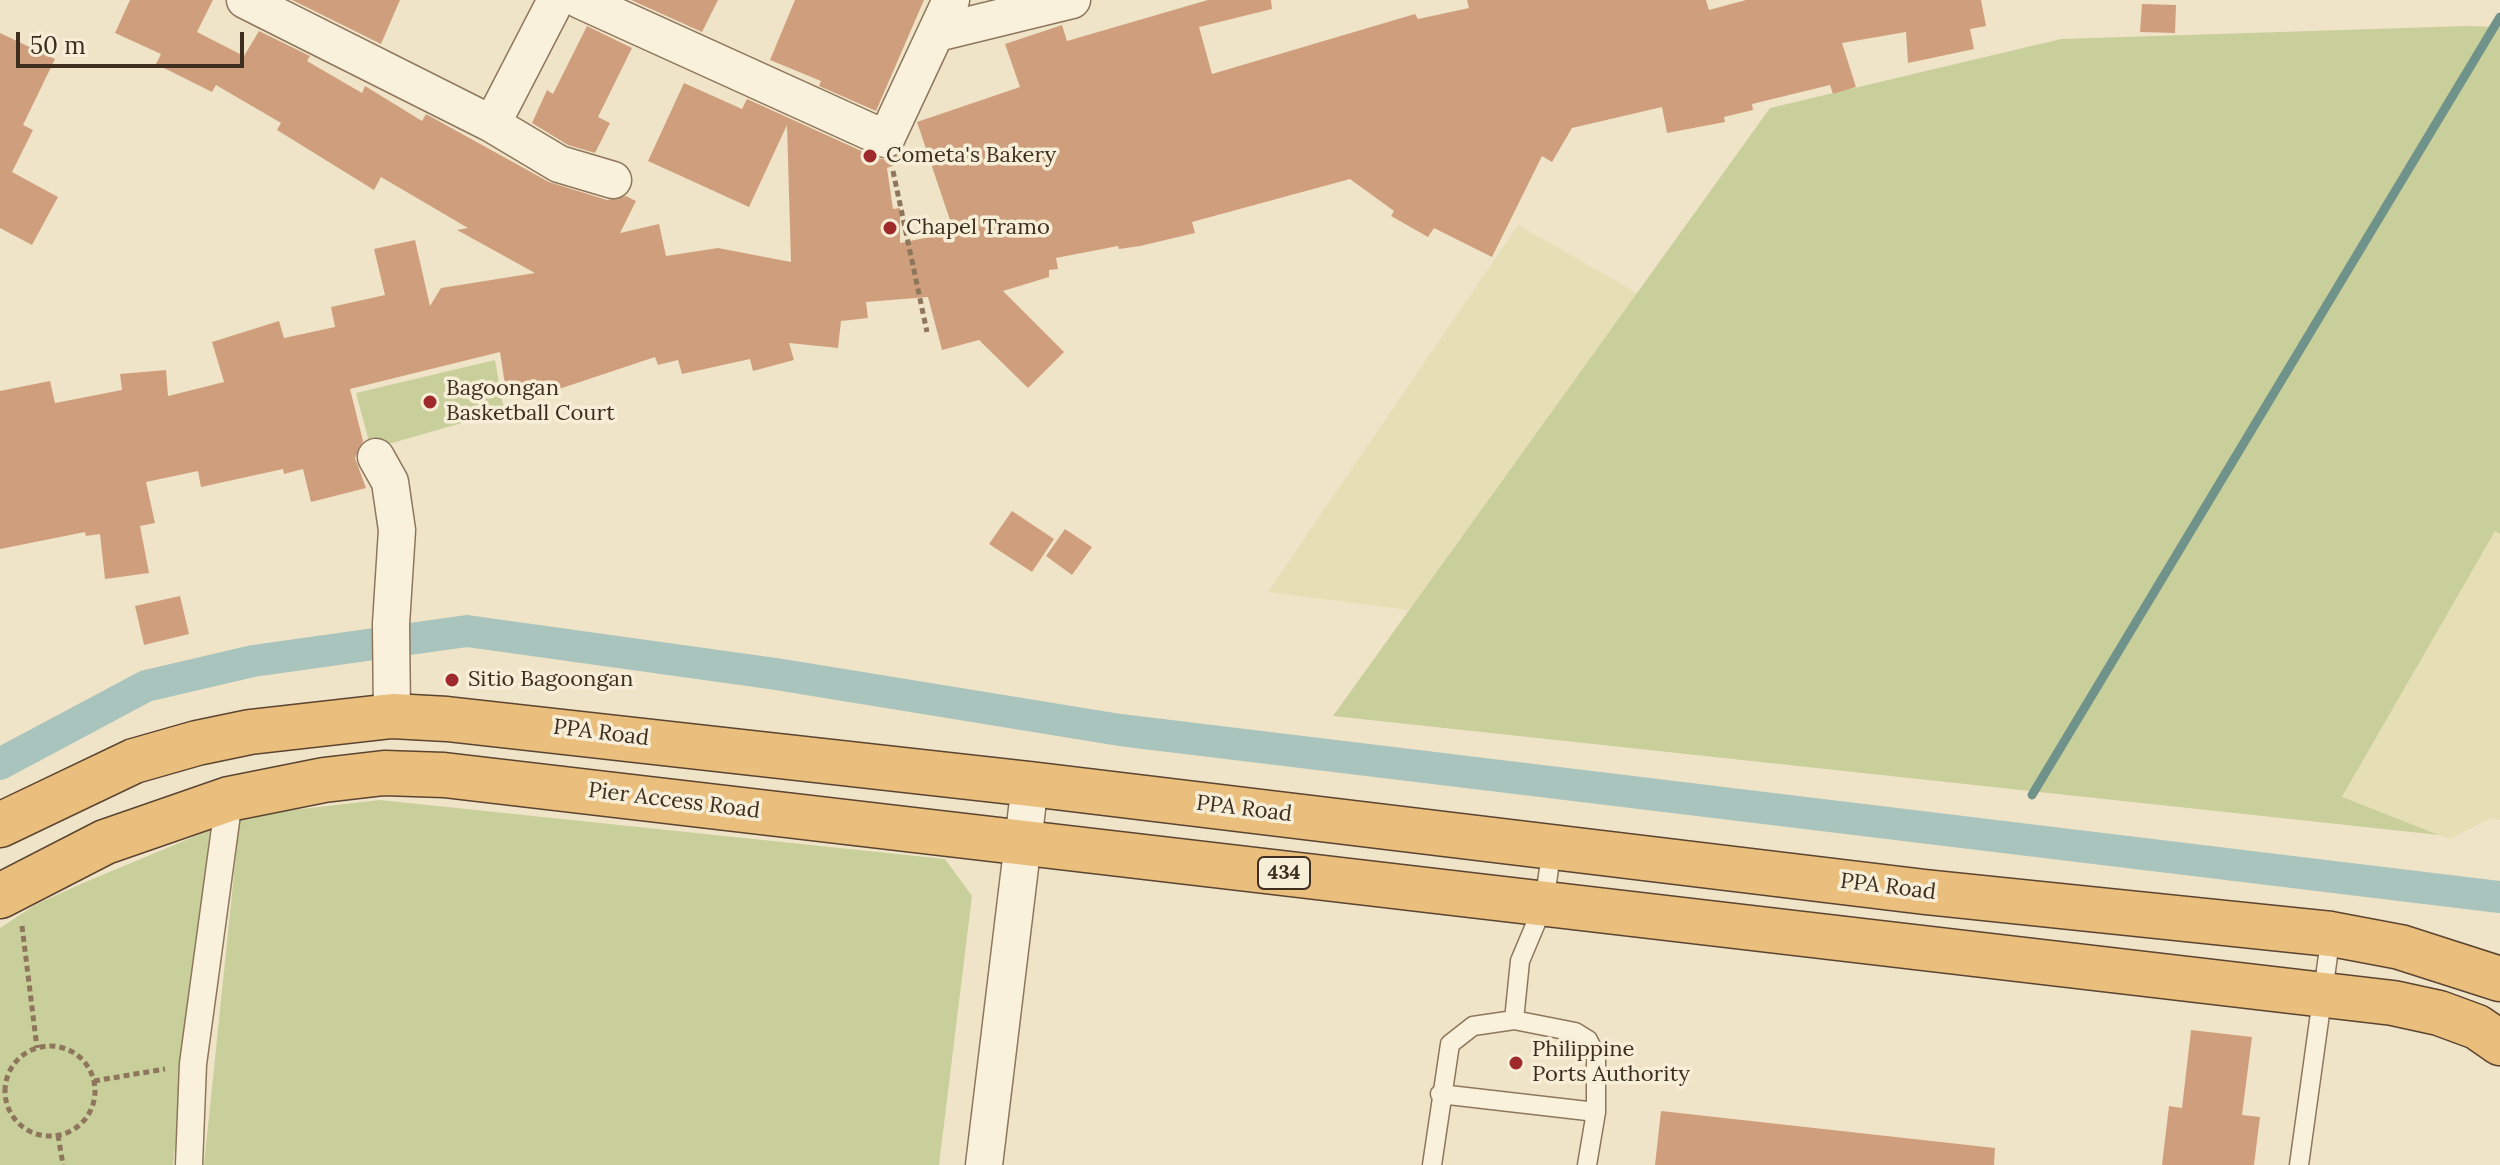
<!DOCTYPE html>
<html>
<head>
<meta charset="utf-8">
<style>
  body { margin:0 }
  #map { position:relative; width:2500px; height:1165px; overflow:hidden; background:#f0e4c8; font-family:Lora,serif }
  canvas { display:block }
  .scale { position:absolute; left:16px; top:32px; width:228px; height:36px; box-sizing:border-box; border:4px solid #3d2e20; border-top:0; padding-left:10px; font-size:24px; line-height:28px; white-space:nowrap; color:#3d2e20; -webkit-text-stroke:6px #f7eed8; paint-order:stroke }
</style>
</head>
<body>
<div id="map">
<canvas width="2500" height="1165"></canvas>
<div class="scale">50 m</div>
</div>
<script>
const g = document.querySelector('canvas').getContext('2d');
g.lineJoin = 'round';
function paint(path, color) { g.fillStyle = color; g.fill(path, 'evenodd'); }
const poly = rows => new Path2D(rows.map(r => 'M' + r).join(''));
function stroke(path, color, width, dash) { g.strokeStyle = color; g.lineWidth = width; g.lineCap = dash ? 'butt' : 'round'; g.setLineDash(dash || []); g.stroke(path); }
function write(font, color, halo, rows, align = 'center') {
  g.font = font + ' Lora,serif'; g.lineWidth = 7; g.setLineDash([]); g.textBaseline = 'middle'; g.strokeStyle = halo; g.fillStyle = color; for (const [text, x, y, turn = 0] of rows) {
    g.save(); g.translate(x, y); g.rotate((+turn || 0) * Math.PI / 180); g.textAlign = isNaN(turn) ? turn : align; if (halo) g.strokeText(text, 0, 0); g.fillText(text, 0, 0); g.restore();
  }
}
paint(poly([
  [1518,225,1637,293,1409,610,1268,592],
  [2495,530,2500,534,2500,820,2491,818,2450,839,2342,798]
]), '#e6deb5');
paint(poly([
  [2467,26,2500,27,2500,534,2495,531,2342,797,2439,835,1333,716,1770,108,2061,39],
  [495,360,504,411,371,449,356,393],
  [380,800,945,859,972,896,939,1165,204,1165,240,816],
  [210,830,173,1165,0,1165,0,928,35,905,83,883]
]), '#c9cf9b');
stroke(poly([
  [2032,795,2500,17]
]), '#6f938a', 9);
stroke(poly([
  [0,764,146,686,253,661,467,631,776,674,1120,730,2500,897]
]), '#a9c4bc', 32);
paint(poly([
  [130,0,213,0,197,32,244,56,259,31,310,56,307,61,362,93,365,86,422,121,426,114,549,182,607,200,626,196,636,201,620,233,659,224,666,256,718,248,791,262,787,125,749,207,648,161,684,83,742,109,747,99,877,158,889,160,900,154,900,163,887,168,893,209,900,208,900,243,954,232,917,122,1020,87,1005,44,1062,25,1067,41,1208,0,1271,0,1272,9,1199,27,1212,74,1415,14,1418,19,1469,8,1467,0,1706,0,1709,10,1746,0,1981,0,1986,26,1970,29,1974,49,1908,63,1906,32,1842,43,1856,87,1833,94,1830,85,1752,104,1753,110,1724,117,1725,122,1667,133,1662,107,1572,128,1552,162,1542,156,1492,257,1434,228,1428,237,1391,216,1394,211,1350,179,1192,222,1195,233,1140,246,1119,249,1118,246,1056,258,1058,269,1049,270,1049,277,1003,291,1064,352,1028,388,979,340,942,350,928,297,866,302,868,318,841,321,838,348,789,343,794,360,753,371,750,359,682,374,678,360,658,365,655,357,562,388,507,398,500,352,350,389,363,441,355,458,366,488,311,502,303,469,284,474,283,469,201,487,198,471,146,482,155,523,140,526,149,573,105,579,100,534,86,536,85,532,0,549,0,391,50,381,55,403,122,390,120,374,166,370,168,396,224,382,212,342,279,321,284,338,335,327,331,307,385,295,374,249,415,240,430,306,441,288,535,273,457,230,468,228,381,177,374,190,277,130,281,123,216,85,212,92,156,64,161,54,115,33],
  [292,0,400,0,381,44],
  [631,0,718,0,702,32],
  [795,0,924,0,876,111,819,86,821,81,770,60],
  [2142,4,2176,5,2175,33,2140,32],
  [587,26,632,48,598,117,610,123,595,153,568,145,532,123,547,90,553,94],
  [0,33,55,59,23,125,33,130,12,172,58,197,32,245,0,228],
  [1012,511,1054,539,1032,572,989,544],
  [1065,529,1092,547,1072,575,1046,556],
  [180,596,189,634,144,645,135,606],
  [2191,1030,2252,1037,2242,1115,2260,1117,2254,1165,2162,1165,2169,1106,2182,1108],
  [1661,1111,1995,1148,1994,1165,1655,1165]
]), '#cf9f7d');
const service = poly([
  [1514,1020,1520,961,1544,904,1552,847],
  [1440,1094,1596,1112],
  [1432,1165,1450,1044,1473,1026,1514,1020,1575,1032,1588,1040,1596,1056,1596,1112,1587,1165],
  [2299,1165,2331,934]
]);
const pedestrian = poly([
  [189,1165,193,1064,229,799]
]);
const minor = poly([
  [245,0,492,124,559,164,613,180],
  [580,0,886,139,951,0],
  [937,33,1072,0],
  [492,124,556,0],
  [376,457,390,482,397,530,391,624,392,716],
  [984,1165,1030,784]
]);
const trunk = poly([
  [0,825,134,761,197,743,250,732,392,716,447,719,1030,784,1925,892,2331,934,2400,947,2500,979],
  [0,896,105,842,229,799,324,780,384,773,444,775,2393,1003,2439,1013,2477,1027,2500,1043]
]);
stroke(service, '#8d765c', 21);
stroke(pedestrian, '#8d765c', 29);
stroke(minor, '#8d765c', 39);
stroke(trunk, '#5b4430', 47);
stroke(poly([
  [893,171,927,332],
  [22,926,37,1048],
  '5 1091a45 45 0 1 1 90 0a45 45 0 1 1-90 0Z',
  [94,1081,165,1069],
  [58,1135,63,1165]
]), '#8d765c', 5, [6, 4]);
stroke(service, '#faf1dc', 18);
stroke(pedestrian, '#faf1dc', 26);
stroke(minor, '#faf1dc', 36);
stroke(trunk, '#eabe7c', 44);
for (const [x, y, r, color] of [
  [870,156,8,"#9e2a2b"],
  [890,228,8,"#9e2a2b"],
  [430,402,8,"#9e2a2b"],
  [452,680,8,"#9e2a2b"],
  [1516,1063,8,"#9e2a2b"]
]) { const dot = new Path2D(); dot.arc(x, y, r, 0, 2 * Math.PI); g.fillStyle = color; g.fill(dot); stroke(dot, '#f7eed8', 3); }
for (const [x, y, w] of [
  [1284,873,52]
]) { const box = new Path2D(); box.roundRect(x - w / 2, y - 16, w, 32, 6); g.fillStyle = '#f7eed8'; g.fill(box); stroke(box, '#3d2e20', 2); }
write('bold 20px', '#3d2e20', null, [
  ["434",1284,873]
]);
write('22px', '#3d2e20', '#f7eed8', [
  ["Cometa's Bakery",886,156],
  ["Chapel Tramo",906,228],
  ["Bagoongan",446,389],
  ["Basketball Court",446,414],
  ["Sitio Bagoongan",468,680],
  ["Philippine",1532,1050],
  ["Ports Authority",1532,1075]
], 'left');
write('22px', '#3d2e20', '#f7eed8', [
  ["PPA Road",601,733,7],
  ["Pier Access Road",674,801,7],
  ["PPA Road",1244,809,7],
  ["PPA Road",1888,887,7]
]);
</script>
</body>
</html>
